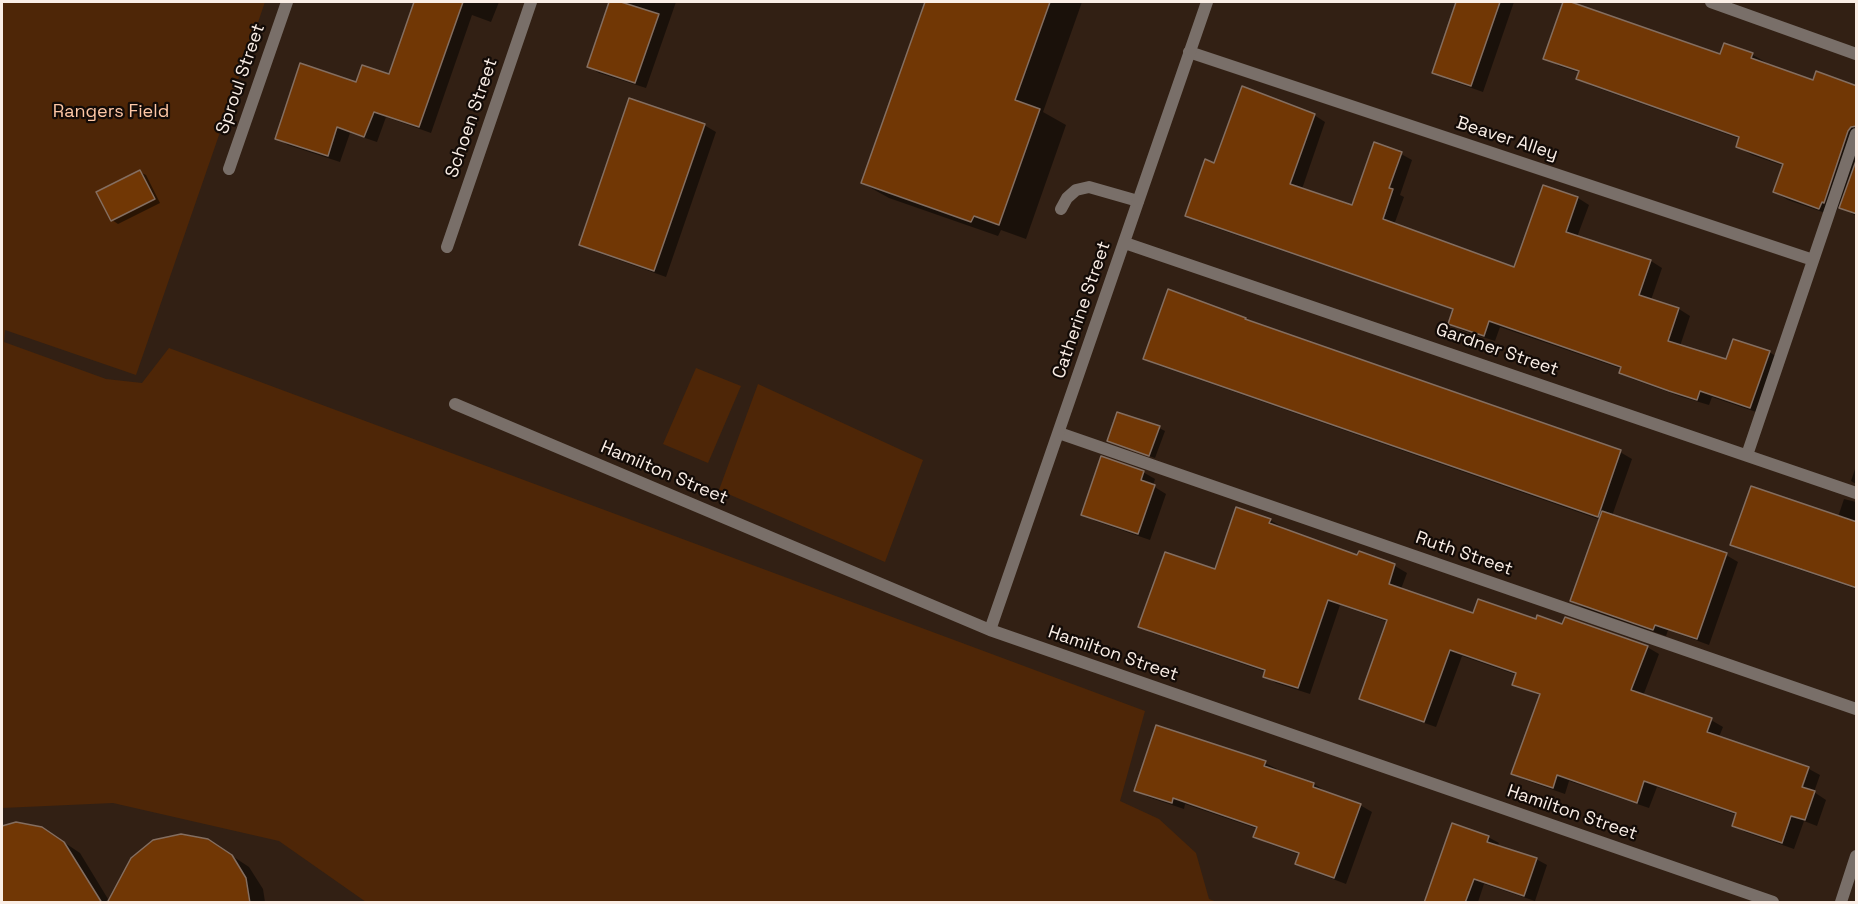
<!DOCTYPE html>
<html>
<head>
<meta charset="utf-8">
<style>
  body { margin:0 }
  #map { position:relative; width:1858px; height:904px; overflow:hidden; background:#322014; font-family:"Space Grotesk",sans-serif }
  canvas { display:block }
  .frame { position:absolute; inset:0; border:3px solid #faeee6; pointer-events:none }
</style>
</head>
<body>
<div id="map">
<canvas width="1858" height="904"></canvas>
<div class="frame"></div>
</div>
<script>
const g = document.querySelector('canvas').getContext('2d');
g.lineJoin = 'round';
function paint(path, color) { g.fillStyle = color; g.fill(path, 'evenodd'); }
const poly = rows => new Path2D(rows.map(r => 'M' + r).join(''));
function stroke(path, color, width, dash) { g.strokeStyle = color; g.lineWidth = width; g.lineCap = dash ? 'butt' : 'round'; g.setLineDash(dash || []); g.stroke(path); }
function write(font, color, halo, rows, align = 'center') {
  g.font = font + ' "Space Grotesk",sans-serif'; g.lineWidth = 4.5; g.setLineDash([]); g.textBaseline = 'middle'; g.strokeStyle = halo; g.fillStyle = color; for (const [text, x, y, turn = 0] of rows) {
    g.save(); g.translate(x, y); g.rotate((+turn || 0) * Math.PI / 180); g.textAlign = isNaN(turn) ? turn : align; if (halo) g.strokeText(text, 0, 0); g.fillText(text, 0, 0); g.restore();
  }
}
paint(poly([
  [2,2,265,2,136,375,5,330,4,342,106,379,142,383,169,348,1145,711,1120,801,1159,819,1196,853,1209,899,1217,902,366,902,279,841,113,803,2,808],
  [696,368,741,386,708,463,663,444],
  [758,384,923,460,885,562,719,490]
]), '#4e2607');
paint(poly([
  [415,2,499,2,491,22,472,15,431,133,386,117,377,142,350,133,340,162,288,145,276,138,357,84,389,76],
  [611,2,676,2,646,88,599,73,589,67],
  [927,2,1082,2,1043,112,1066,125,1026,239,1001,230,998,236,889,198,862,183],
  [1458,2,1514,2,1483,92,1446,79,1434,72],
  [1564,2,1721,56,1725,45,1753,55,1767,63,1766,65,1814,82,1856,88,1856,216,1839,206,1834,216,1788,200,1774,192,1784,166,1752,155,1738,147,1740,139,1592,86,1578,78,1580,73,1559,66,1545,58],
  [1314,115,1325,122,1302,189,1353,207,1401,154,1412,160,1400,195,1404,197,1394,225,1515,269,1578,198,1589,205,1577,237,1651,261,1662,268,1651,300,1679,309,1690,316,1680,346,1727,361,1769,352,1781,359,1762,414,1712,397,1709,405,1682,397,1632,379,1621,373,1622,369,1500,327,1495,341,1461,330,1450,323,1454,310,1198,222,1187,215,1215,164],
  [704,125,716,132,666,277,593,251,581,244],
  [140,172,146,175,160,203,118,224,112,220],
  [1169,291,1253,323,1620,452,1632,459,1612,516,1726,555,1738,562,1709,645,1668,630,1666,636,1584,608,1572,601,1601,520,1157,365,1144,358],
  [1159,428,1165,431,1155,458,1114,444],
  [1856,466,1856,484,1851,481],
  [1143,472,1155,479,1153,486,1166,494,1150,540,1095,521,1083,514],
  [1844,499,1856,502,1856,589,1744,551,1732,544,1838,517],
  [1270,520,1282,527,1281,529,1358,556,1359,553,1395,566,1407,573,1401,589,1474,615,1537,621,1647,647,1659,654,1643,696,1711,720,1723,727,1719,737,1798,793,1801,794,1809,769,1820,775,1814,792,1826,800,1817,826,1804,821,1794,849,1745,832,1733,825,1737,815,1657,787,1649,808,1569,781,1565,794,1525,780,1513,774,1541,696,1514,684,1517,675,1462,656,1436,727,1372,705,1361,698,1388,622,1340,605,1310,694,1276,683,1265,676,1266,672,1152,633,1140,626,1215,571],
  [1265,763,1277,769,1276,771,1314,784,1325,791,1325,793,1360,805,1372,812,1346,884,1309,870,1297,864,1300,855,1267,843,1255,836,1258,829,1185,804,1184,809,1148,797,1136,790],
  [16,824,59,839,80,853,108,899,105,902,2,902,2,827],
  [1488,837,1499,843,1497,847,1536,859,1547,865,1535,901,1484,884,1478,902,1426,902],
  [208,840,249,867,263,889,265,902,115,902]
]), '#0007');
const building = poly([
  [414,2,463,2,419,127,374,112,364,137,337,127,328,156,275,139,300,63,356,82,362,65,389,74,414,2],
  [609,2,621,2,659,14,635,83,587,67,609,2],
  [925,2,1050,2,1015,100,1040,109,999,225,974,216,971,222,861,183,925,2],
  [1456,2,1500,2,1471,86,1432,73,1456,2],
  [1563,2,1571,2,1720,54,1724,43,1753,53,1751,58,1813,80,1816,71,1857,86,1857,126,1851,127,1848,131,1824,203,1822,202,1819,209,1773,192,1783,164,1736,147,1739,137,1576,79,1579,71,1543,59,1563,2],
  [1242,86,1315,114,1290,184,1352,205,1374,142,1402,152,1389,188,1393,189,1383,219,1514,267,1543,185,1578,197,1566,232,1651,260,1639,295,1679,308,1668,341,1726,359,1733,339,1770,351,1750,408,1700,391,1697,400,1669,391,1619,373,1621,367,1489,321,1484,336,1448,324,1453,309,1185,216,1205,159,1214,163,1242,86],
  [629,98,705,124,654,271,579,245,629,98],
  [1857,158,1857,214,1839,208,1857,158],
  [140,170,155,199,111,221,96,192,140,170],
  [1168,289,1246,318,1245,319,1621,450,1598,517,1143,359,1168,289],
  [1117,412,1160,426,1149,456,1107,441,1117,412],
  [1101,456,1144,471,1141,480,1155,485,1138,534,1081,515,1101,456],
  [1751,486,1857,522,1857,588,1730,545,1751,486],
  [1236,507,1271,519,1269,523,1357,555,1359,551,1395,564,1389,584,1473,613,1478,599,1536,619,1537,615,1562,624,1565,617,1648,646,1631,690,1712,718,1707,732,1809,767,1802,787,1815,791,1805,820,1791,816,1782,843,1732,826,1736,813,1644,781,1637,803,1557,775,1553,788,1511,774,1540,694,1512,685,1516,673,1450,650,1424,722,1359,699,1387,620,1328,600,1298,688,1263,677,1265,670,1138,627,1165,552,1215,569,1236,507],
  [1602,511,1727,553,1697,639,1655,625,1653,630,1570,601,1602,511],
  [1156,725,1266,761,1264,766,1314,783,1313,787,1361,804,1334,878,1295,864,1299,853,1253,837,1257,827,1173,798,1172,803,1134,791,1156,725],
  [16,822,42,827,64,842,102,903,2,903,2,826,16,822],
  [1452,823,1489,836,1487,842,1537,858,1524,896,1474,879,1465,903,1424,903,1452,823],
  [181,834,208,839,232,855,246,878,250,903,107,903,131,858,153,840,181,834]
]);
paint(building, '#713705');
stroke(building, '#846e60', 1.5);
stroke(poly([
  [1189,52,1813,260],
  [1061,209,1067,198,1076,190,1089,187,1138,201],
  [1059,433,1856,709],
  [1747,455,1856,134]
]), '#796f69', 12);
stroke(poly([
  [1711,2,1856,54],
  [229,169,287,2],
  [1125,243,1856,493],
  [447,247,531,2],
  [455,404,990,630,1773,902],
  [990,630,1207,2],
  [1841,902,1856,856]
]), '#796f69', 12);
write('18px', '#faeee6', '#130b07', [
  ["Sproul Street",241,79,-71],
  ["Schoen Street",472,118,-71],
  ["Beaver Alley",1507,139,18],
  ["Catherine Street",1082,310,-71],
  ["Gardner Street",1497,350,19],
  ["Hamilton Street",664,473,23],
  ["Ruth Street",1464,554,19],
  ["Hamilton Street",1113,654,19],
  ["Hamilton Street",1572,813,19]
]);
write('18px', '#fec7a5', '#130b07', [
  ["Rangers Field",111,112]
]);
</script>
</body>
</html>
